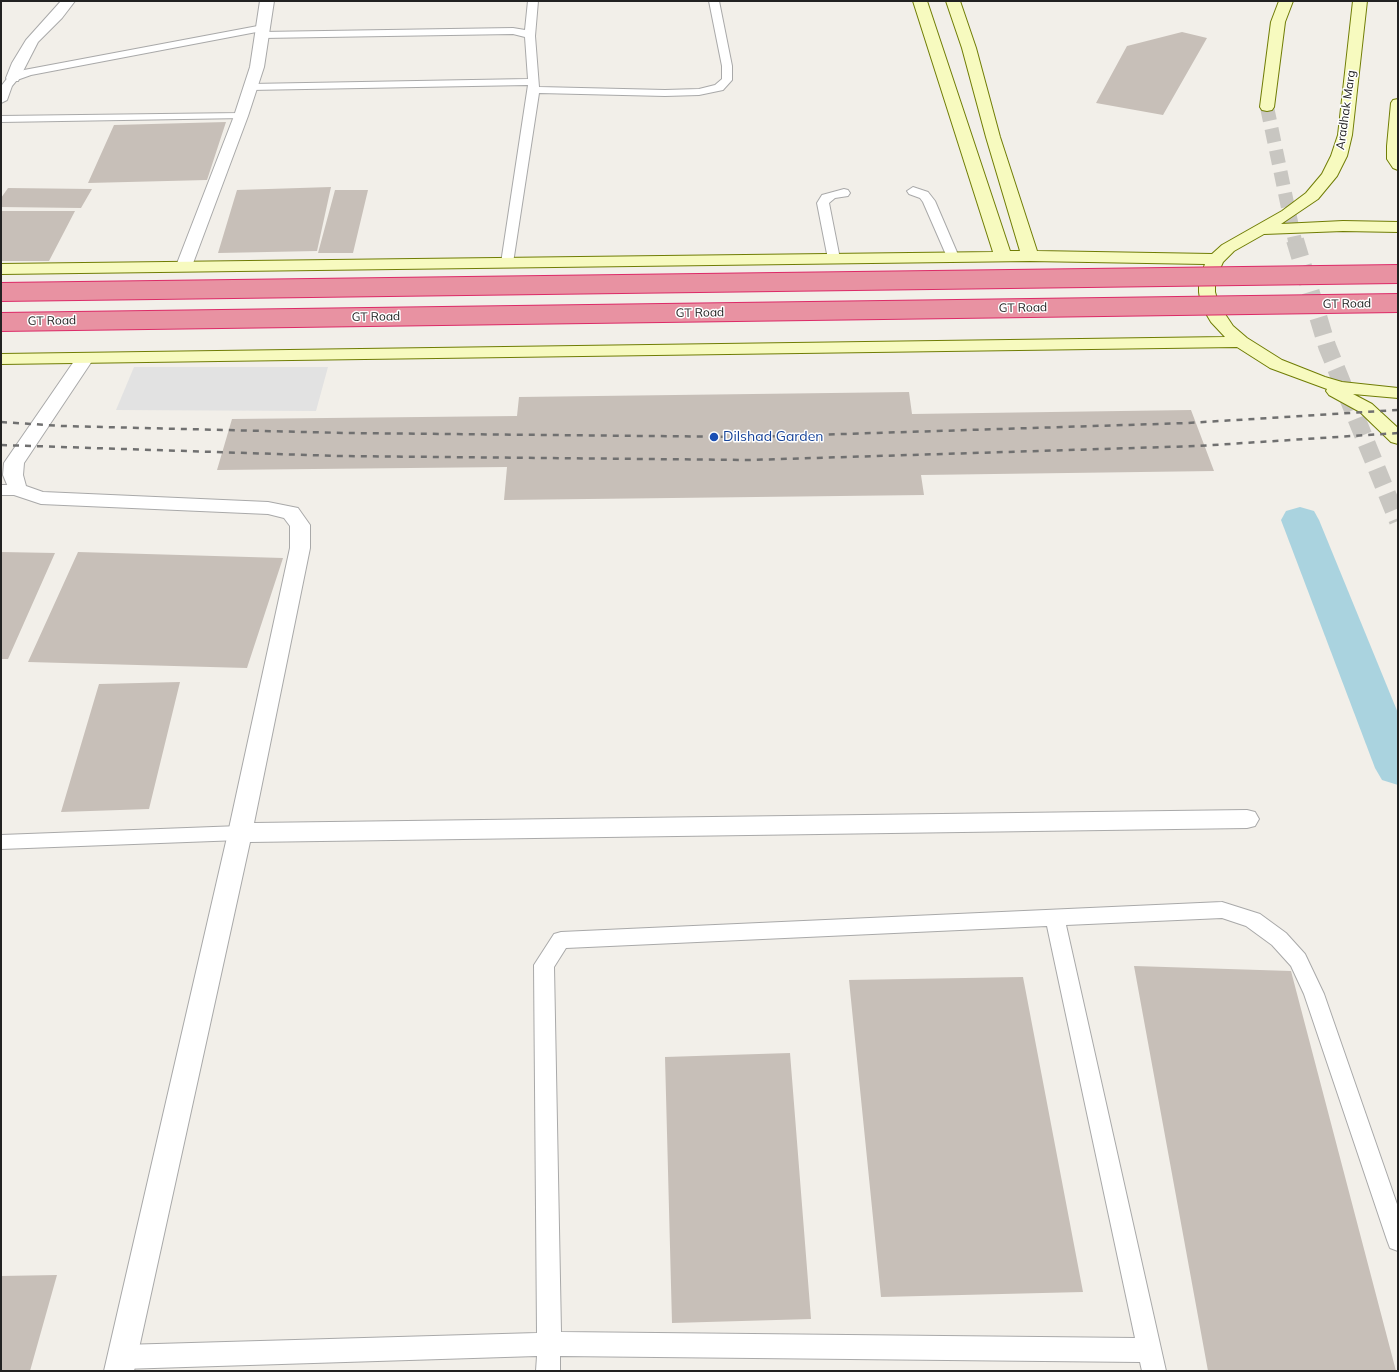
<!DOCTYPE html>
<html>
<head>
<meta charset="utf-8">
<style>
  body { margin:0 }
  #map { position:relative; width:1399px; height:1372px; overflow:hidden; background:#f2efe9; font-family:Mulish,sans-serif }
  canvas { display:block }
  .frame { position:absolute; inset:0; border:2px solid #222; pointer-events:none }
</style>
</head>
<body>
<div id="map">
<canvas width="1399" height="1372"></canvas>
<div class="frame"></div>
</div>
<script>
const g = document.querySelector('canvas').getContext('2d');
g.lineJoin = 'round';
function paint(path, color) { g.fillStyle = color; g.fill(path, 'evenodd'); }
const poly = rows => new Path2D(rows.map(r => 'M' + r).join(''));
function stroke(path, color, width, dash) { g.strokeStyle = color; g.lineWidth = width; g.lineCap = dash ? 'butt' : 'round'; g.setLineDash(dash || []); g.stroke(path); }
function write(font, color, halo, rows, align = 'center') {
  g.font = font + ' Mulish,sans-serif'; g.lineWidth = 3; g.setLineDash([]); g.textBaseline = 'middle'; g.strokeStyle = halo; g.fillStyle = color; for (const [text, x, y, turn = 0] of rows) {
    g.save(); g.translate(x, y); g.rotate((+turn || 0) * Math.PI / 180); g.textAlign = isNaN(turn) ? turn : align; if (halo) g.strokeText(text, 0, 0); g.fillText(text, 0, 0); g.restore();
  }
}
paint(poly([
  [134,367,328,367,316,411,116,410]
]), '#e2e2e2');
paint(poly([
  [1300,507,1314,511,1319,520,1398,713,1398,785,1382,780,1375,768,1281,520,1286,511,1300,507]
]), '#aad3df');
paint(poly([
  [1182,32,1207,38,1163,115,1096,103,1127,46],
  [226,122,207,180,88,183,114,125],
  [331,187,317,251,218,253,237,190],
  [8,188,92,189,81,208,1,207,1,198],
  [335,190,368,190,353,253,318,253],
  [1,211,75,211,49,261,1,261],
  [909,392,912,414,1191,410,1214,471,921,475,924,495,504,500,507,467,217,470,232,419,517,416,519,397],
  [1,552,55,553,8,659,1,659],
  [78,552,283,558,247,668,28,662],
  [180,682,149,809,61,812,99,684],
  [1134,966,1291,971,1396,1371,1208,1371],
  [1023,977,1083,1292,881,1297,849,980],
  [790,1053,811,1319,672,1323,665,1057],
  [57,1275,30,1371,1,1371,1,1276]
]), '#c7bfb8');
stroke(poly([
  [1267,107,1295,241]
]), '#c8c6c1', 14, [14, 8]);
stroke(poly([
  [1295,240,1327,346,1398,521]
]), '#c8c6c1', 18, [18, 9]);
const lane = poly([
  [528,1,538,1,535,36,539,87,665,90,699,89,715,85,722,79,722,66,709,1,719,1,732,66,732,80,723,90,699,95,665,96,539,93,513,263,512,266,507,267,501,263,528,85,250,90,245,87,250,84,528,79,525,37,513,34,262,38,257,35,262,32,513,28,525,30,528,1],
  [263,25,268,28,267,30,31,75,17,80,12,86,7,100,1,103,2,85,9,76,24,70,263,25],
  [241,113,245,114,247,116,245,118,1,122,1,116,241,113],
  [913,187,928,192,935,201,959,257,957,260,953,261,947,257,923,202,920,198,909,194,907,191,913,187],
  [844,189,848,190,850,193,848,196,835,198,829,203,840,259,834,263,828,259,817,203,822,195,844,189],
  [1,485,18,485,23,487,26,490,23,493,18,495,1,495,1,485],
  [240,826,247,828,249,833,247,838,240,840,1,849,1,835,240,826],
  [1222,902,1260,914,1286,933,1305,954,1324,994,1398,1207,1398,1251,1390,1248,1387,1240,1304,994,1291,966,1272,945,1246,926,1222,918,1066,925,1166,1371,1142,1371,1140,1362,560,1356,560,1371,536,1371,537,1356,122,1369,114,1365,110,1357,114,1349,122,1345,537,1333,534,965,554,934,561,932,1222,902],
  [1047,926,1135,1338,561,1332,554,967,566,948,1047,926]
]);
const street = poly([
  [61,1,75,1,62,18,38,42,18,81,8,81,6,78,12,63,26,40,61,1],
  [260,1,274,1,264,67,248,116,192,266,190,270,184,271,178,270,176,266,234,116,250,67,260,1],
  [85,353,91,354,94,358,24,463,23,475,26,486,43,492,268,502,298,508,310,525,310,548,254,823,1247,810,1255,812,1259,819,1255,826,1247,828,250,842,134,1371,104,1371,228,833,290,548,290,526,284,518,268,514,41,504,11,494,3,475,4,463,79,354,85,353]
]);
const secondary = poly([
  [913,1,927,1,1010,251,1020,251,986,137,962,48,946,1,960,1,976,48,1000,137,1037,251,1212,254,1222,245,1282,211,1306,193,1322,174,1331,156,1338,135,1353,1,1367,1,1352,135,1347,156,1337,176,1318,199,1281,224,1343,221,1398,222,1398,232,1343,231,1264,234,1234,251,1223,262,1215,280,1215,292,1219,305,1233,326,1247,338,1282,360,1325,377,1342,382,1398,388,1398,398,1353,394,1372,404,1398,428,1398,444,1391,442,1360,412,1329,395,1326,391,1327,389,1270,368,1237,347,1,364,1,354,1225,337,1211,322,1201,305,1199,292,1199,280,1205,264,1030,261,1,274,1,264,993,252,913,1],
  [1279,1,1293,1,1285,22,1274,107,1272,110,1267,111,1262,110,1260,107,1271,22,1279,1],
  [1398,99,1398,170,1393,168,1387,159,1387,146,1391,103,1393,100,1398,99]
]);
stroke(lane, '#a9a9a9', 2);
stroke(street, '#a9a9a9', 2);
stroke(secondary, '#707d05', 2);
paint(lane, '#fff');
paint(street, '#fff');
paint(secondary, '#f7fabf');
stroke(poly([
  [1,422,62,426,346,433,749,437,1188,423,1398,410],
  [1,445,338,456,750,460,1198,446,1398,433]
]), '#707070', 2.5, [6, 6]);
const highwayBridge = poly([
  [1,292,1398,274],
  [1,322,1398,303]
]);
stroke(highwayBridge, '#dc2a67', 20, []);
stroke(highwayBridge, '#e892a2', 18);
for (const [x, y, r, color] of [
  [714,437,5,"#1a4fb4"]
]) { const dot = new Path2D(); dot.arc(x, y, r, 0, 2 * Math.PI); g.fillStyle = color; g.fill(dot); stroke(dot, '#fff', 1.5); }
write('12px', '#222', '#fff', [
  ["Aradhak Marg",1346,110,-82],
  ["GT Road",1347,304,-1],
  ["GT Road",1023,308,-1],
  ["GT Road",700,313,-1],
  ["GT Road",376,317,-1],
  ["GT Road",52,321,-1]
]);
write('14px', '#164399', '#fff', [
  ["Dilshad Garden",723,437]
], 'left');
</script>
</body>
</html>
